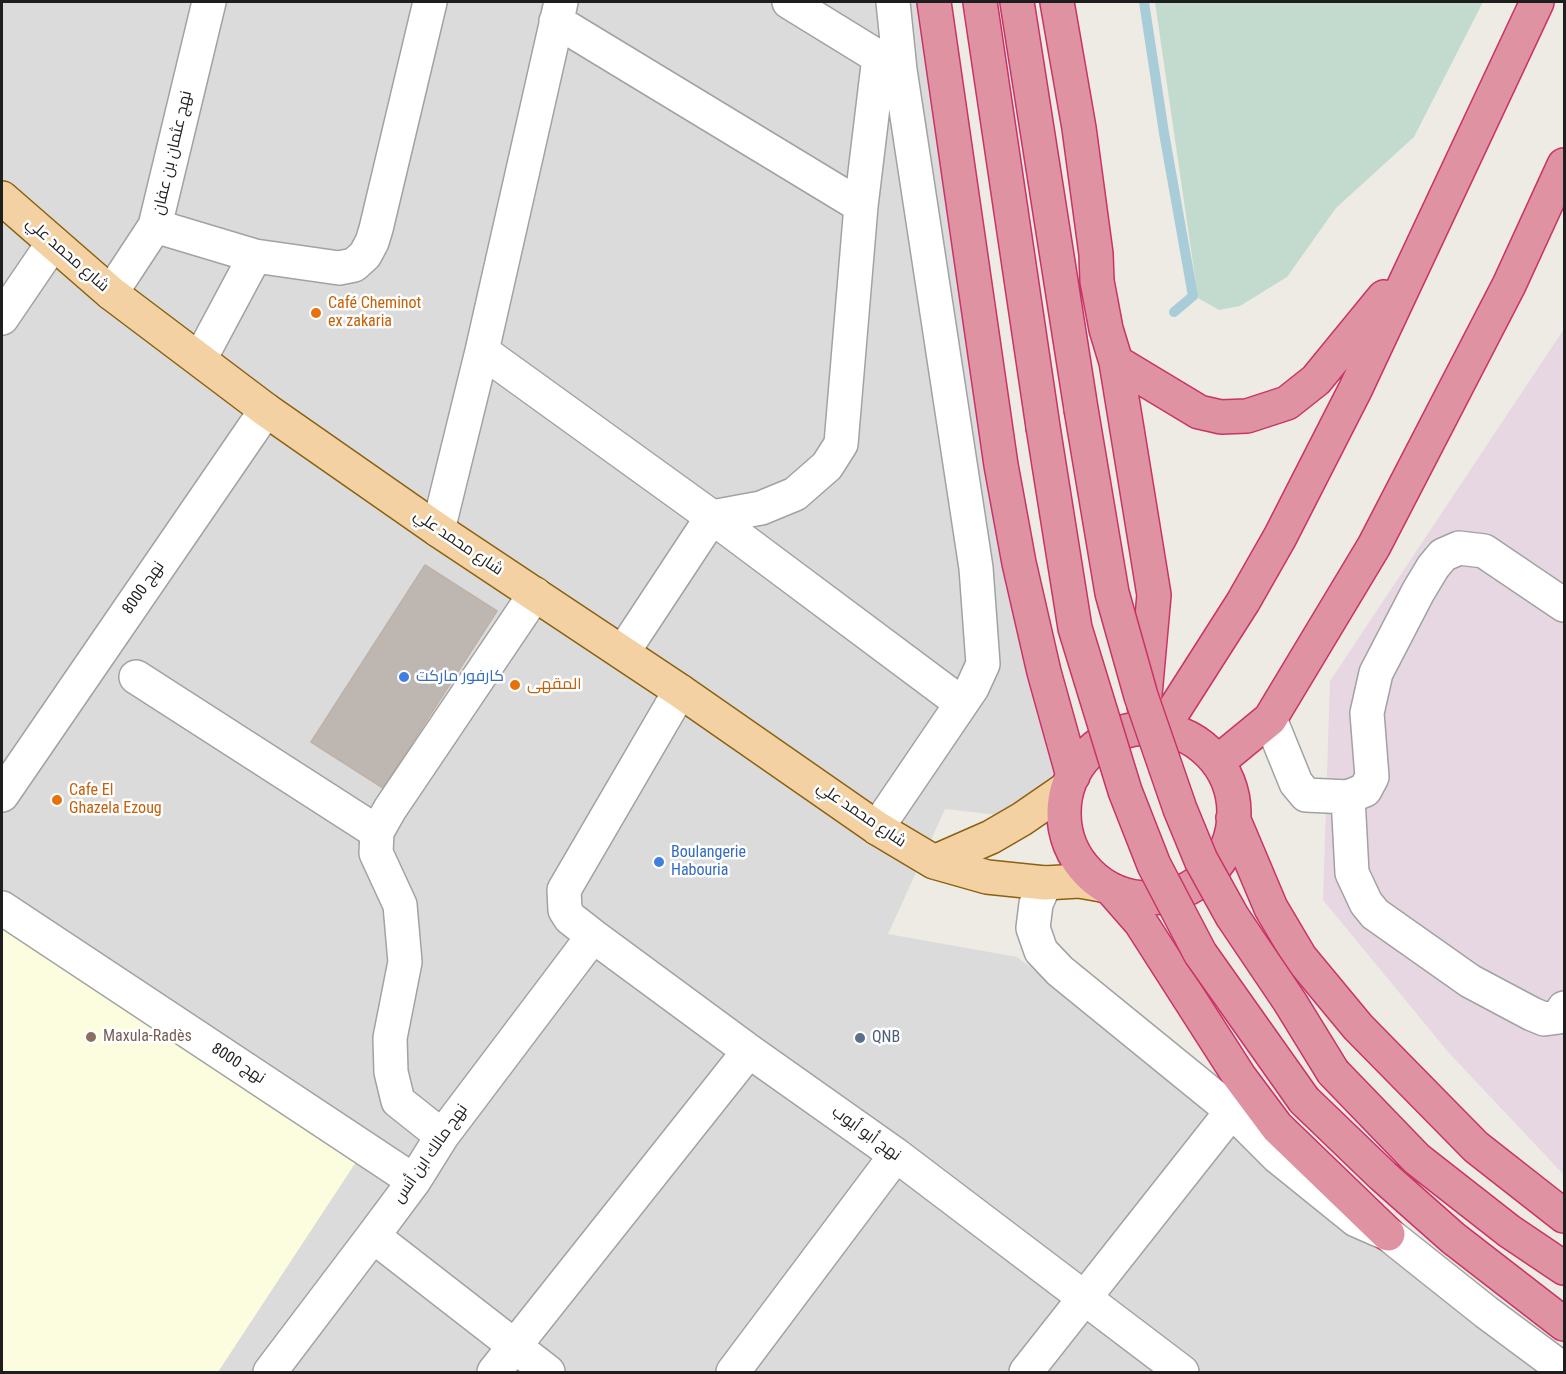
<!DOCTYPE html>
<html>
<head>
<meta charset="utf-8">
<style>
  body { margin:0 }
  #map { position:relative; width:1566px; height:1374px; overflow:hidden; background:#eeebe4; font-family:"Roboto Condensed",sans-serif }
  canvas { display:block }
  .frame { position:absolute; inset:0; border:3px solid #1e1e1e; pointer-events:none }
</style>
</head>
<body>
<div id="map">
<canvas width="1566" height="1374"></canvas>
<div class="frame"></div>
</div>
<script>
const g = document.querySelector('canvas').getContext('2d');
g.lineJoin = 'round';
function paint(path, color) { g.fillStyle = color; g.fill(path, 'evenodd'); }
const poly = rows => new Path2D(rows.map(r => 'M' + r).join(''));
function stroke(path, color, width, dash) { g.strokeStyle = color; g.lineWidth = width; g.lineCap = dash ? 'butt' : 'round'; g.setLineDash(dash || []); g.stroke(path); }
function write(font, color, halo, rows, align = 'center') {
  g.font = font + ' "Roboto Condensed",Cairo,sans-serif'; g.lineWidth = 5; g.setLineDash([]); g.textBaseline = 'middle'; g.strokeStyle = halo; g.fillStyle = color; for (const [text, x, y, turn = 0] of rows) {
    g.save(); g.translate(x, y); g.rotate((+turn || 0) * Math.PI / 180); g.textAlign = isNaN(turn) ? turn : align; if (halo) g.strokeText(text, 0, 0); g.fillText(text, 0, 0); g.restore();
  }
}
paint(poly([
  [2,2,948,2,1056,776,1041,796,998,815,945,809,888,934,1017,957,1564,1372,2,1372]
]), '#dcdbdb');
paint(poly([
  [1564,329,1564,1175,1449,1053,1323,900,1330,681]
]), '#e6d7e3');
paint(poly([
  [2,915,358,1159,218,1372,2,1372]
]), '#fcfcdf');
paint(poly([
  [1155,2,1483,2,1414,137,1336,208,1287,277,1240,306,1219,310,1198,298]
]), '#c3dbcf');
stroke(poly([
  [1144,2,1164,133,1193,296,1174,312]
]), '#a8cdd8', 10);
const building = poly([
  [425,565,497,611,383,788,311,742,425,565]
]);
paint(building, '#beb7b1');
stroke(building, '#beb2a8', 1.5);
const minor = poly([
  [789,2,898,69],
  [556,21,861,206],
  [155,226,255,256,339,268,354,265,365,255,372,242,376,229,430,2],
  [111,293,155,226,209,2],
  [2,318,53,243],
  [482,351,712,517,961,703],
  [200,359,255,256],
  [438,530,482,351,561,2],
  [623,652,712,517,761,508,795,494,827,466,841,444,861,206,879,57],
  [136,677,377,832],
  [680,691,564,890,565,910,570,918,593,936,749,1051,896,1155,1182,1372],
  [1270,719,1296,783,1306,795,1348,797,1365,790,1372,777,1367,713,1376,673,1418,592,1433,567,1443,555,1459,548,1484,551,1564,605],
  [2,795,266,410],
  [1348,797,1352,873,1366,903,1375,914,1470,981,1532,1014,1544,1019,1559,1017,1564,1008],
  [877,828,972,688,983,664,976,568,900,70,893,2],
  [1045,883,1036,904,1033,928,1041,951,1060,971,1232,1111,1278,1157,1356,1220,1388,1234,1486,1312,1564,1370],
  [2,908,414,1181],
  [442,1136,398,1101,391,1072,390,1038,405,962,400,905,376,853,377,832,390,809,535,594],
  [373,1236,548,1372],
  [270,1372,373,1236,414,1181,442,1136,593,936],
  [494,1372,749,1051],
  [733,1372,896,1155],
  [1026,1372,1232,1111]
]);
const major = poly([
  [2,198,111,293,266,410,438,530,680,691,877,828,934,862,987,877,1045,883,1079,881,1102,885],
  [934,862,991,837,1022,819,1067,788]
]);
const highway = poly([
  [934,2,1001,465,1019,563,1044,672,1073,776],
  [980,2,1043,427],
  [1017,2,1081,409],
  [1057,2,1079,128,1096,254,1097,281,1106,329,1116,362,1154,595,1144,706],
  [1116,362,1199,412,1221,417,1247,416,1287,403,1316,380,1384,297],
  '1064 813a85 85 0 1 1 170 0a85 85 0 1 1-170 0Z',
  [1162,729,1243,602,1280,537,1355,390,1537,2],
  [1219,761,1270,719,1374,546,1509,285,1564,165],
  [1233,818,1271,908,1300,957,1358,1027,1476,1147,1564,1216],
  [1113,891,1141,923,1239,1076,1277,1127,1388,1234],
  [1333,1072,1417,1159,1509,1231,1564,1268],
  [1304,1100,1383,1176,1453,1238,1564,1324]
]);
stroke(minor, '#a2a2a2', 36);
stroke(major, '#8b610d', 36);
stroke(highway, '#ca3367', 36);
stroke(minor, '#fff', 33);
stroke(major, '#f4d1a3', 33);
stroke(highway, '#df92a1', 33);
const highwayBridge = poly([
  [1081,409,1112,593,1141,696,1180,809,1201,860,1232,916,1290,1002,1333,1072],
  [1043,427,1075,628,1125,791,1154,865,1200,953,1304,1100]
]);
stroke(highwayBridge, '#ca3367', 36, []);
stroke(highwayBridge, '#df92a1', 33);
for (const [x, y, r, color] of [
  [316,313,6,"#e8710a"],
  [404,677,6,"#3f7fe0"],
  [515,685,6,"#e8710a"],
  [57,800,6,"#e8710a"],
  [659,862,6,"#3f7fe0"],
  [91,1037,6,"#8d6e63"],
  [860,1038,6,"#5c6f8a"]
]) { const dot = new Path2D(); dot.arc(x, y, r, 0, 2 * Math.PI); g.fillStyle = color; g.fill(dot); stroke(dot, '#fff', 2); }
write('16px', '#1e1e1e', '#fff', [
  ["نهج عثمان بن عفان",173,153,-77],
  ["شارع محمد علي",67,255,41],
  ["شارع محمد علي",458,543,34],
  ["نهج 8000",144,588,-55],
  ["شارع محمد علي",861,815,34],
  ["نهج 8000",238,1064,33],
  ["نهج أبو أيوب",866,1134,36],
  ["نهج مالك ابن أنس",431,1154,-55]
]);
write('16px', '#c56008', '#fff', [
  ["Café Cheminot",328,304],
  ["ex zakaria",328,322],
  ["المقهى",527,685],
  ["Cafe El",69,791],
  ["Ghazela Ezoug",69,809]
], 'left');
write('16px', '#366cbe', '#fff', [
  ["كارفور ماركت",416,677],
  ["Boulangerie",671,853],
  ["Habouria",671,871]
], 'left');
write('16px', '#785e54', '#fff', [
  ["Maxula-Radès",103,1037]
], 'left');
write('16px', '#4e5e75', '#fff', [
  ["QNB",872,1038]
], 'left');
</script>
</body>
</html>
